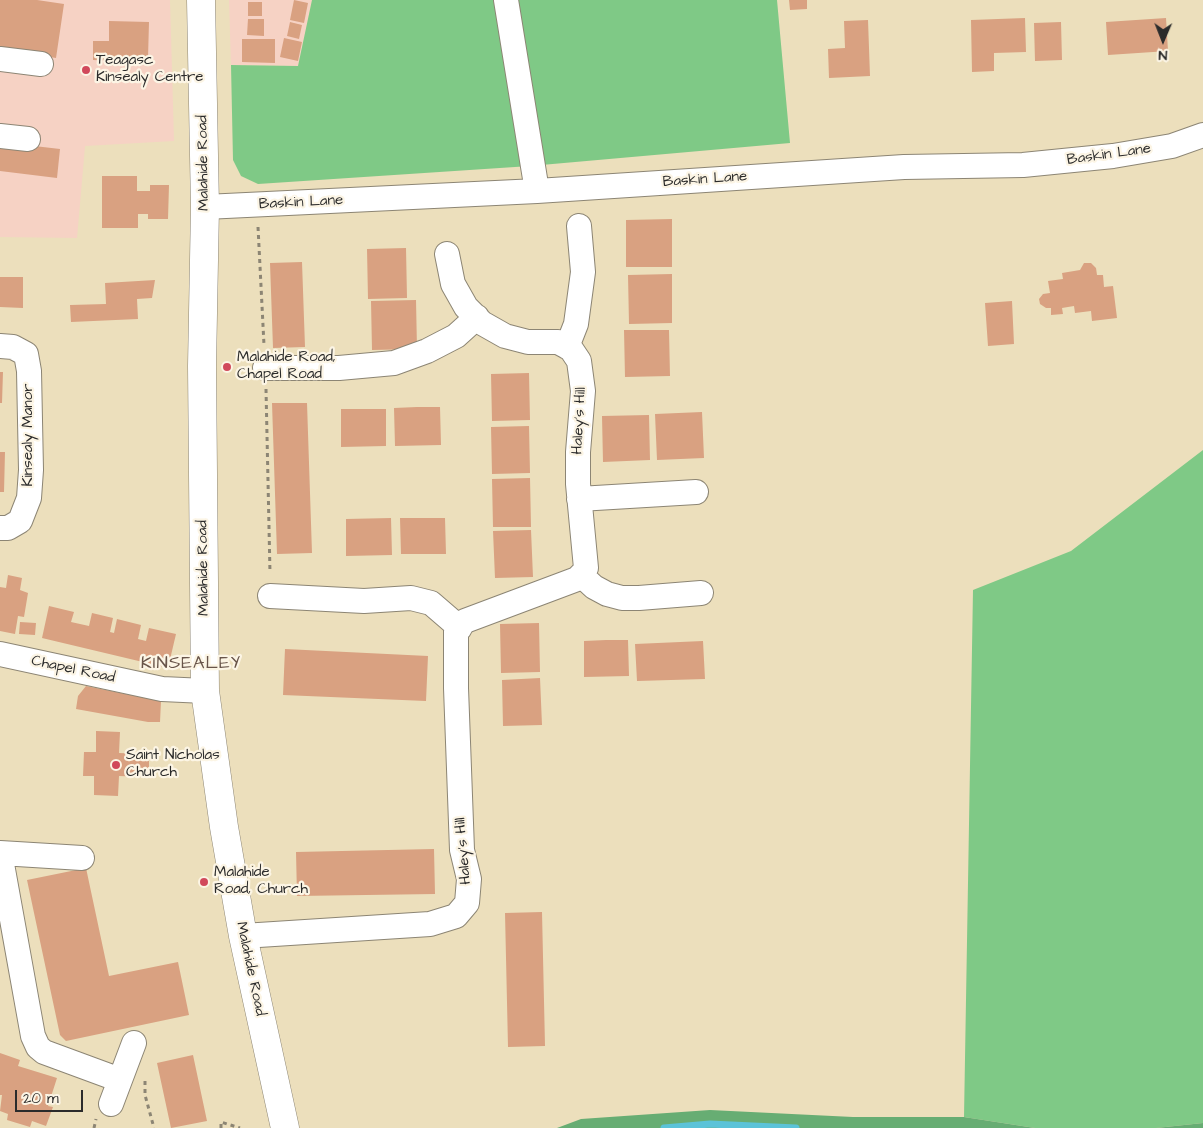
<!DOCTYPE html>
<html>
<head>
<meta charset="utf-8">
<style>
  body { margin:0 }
  #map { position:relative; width:1203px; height:1128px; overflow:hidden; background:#ecdfbc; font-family:"Architects Daughter",sans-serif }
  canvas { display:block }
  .north { position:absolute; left:1138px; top:15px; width:50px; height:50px; -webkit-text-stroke:4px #fcf5e5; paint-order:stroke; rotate:181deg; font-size:14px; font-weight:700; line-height:20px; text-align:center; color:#2b2b2b }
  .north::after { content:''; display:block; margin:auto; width:18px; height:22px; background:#2b2b2b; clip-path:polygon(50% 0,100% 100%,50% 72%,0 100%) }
  .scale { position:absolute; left:15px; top:1090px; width:68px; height:22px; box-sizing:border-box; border:2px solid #2b2b2b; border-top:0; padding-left:6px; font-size:15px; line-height:18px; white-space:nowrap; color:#2b2b2b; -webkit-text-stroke:4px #fcf5e5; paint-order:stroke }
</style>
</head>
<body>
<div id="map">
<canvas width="1203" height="1128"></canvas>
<div class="north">N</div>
<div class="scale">20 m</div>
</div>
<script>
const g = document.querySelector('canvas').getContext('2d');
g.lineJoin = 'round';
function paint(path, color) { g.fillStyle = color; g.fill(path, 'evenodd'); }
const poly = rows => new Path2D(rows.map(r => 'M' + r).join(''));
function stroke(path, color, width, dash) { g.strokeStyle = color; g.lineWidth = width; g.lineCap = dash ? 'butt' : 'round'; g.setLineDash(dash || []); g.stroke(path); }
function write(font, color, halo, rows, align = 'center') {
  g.font = font + ' "Architects Daughter",sans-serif'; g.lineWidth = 4.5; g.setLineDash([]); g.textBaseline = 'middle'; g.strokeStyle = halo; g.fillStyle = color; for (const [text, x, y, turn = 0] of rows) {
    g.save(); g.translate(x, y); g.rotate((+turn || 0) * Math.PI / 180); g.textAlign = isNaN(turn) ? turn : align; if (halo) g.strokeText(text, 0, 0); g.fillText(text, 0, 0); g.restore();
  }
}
paint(poly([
  [0,0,170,0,174,141,85,146,77,238,0,237],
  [229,0,312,0,298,66,231,65]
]), '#f6d2c4');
paint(poly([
  [312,0,777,0,790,143,530,166,258,184,241,176,233,160,231,65,298,66],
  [1203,450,1203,1123,1156,1128,1035,1128,964,1117,973,590,1071,551]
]), '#7fc986');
paint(poly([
  [710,1110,853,1117,964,1117,1035,1128,557,1128,581,1119],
  [1203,1123,1203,1128,1156,1128]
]), '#67ad73');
stroke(poly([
  [664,1128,710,1124,796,1128]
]), '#5bc3d8', 7);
paint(poly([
  [0,0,37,0,64,4,56,58,0,49],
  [294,0,308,3,304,23,290,20],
  [789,0,807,0,807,9,790,10],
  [248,2,262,2,262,16,248,16],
  [1025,18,1026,52,994,53,994,71,972,72,971,20],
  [1166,18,1168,51,1108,55,1106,22],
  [248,19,264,19,264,36,247,35],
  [868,20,870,76,829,78,828,49,845,48,844,21],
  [109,21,149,22,148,58,117,57,117,61,93,60,93,41,109,41],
  [290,22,302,25,299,39,287,36],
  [1061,22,1062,60,1035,61,1034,23],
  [284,38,302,42,298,61,280,57],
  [242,39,275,39,275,63,242,62],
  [0,142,60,149,57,178,0,171],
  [102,176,137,176,137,191,150,191,150,185,169,185,168,219,148,219,148,214,138,214,138,228,102,228],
  [672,219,672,267,626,267,626,220],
  [406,248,407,298,368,299,367,249],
  [302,262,305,347,273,348,270,263],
  [1084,263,1091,263,1096,268,1097,275,1103,275,1104,287,1113,286,1117,318,1092,321,1091,311,1075,313,1074,306,1062,308,1063,314,1051,315,1051,308,1046,308,1040,304,1039,299,1043,294,1050,293,1048,281,1063,279,1062,273,1080,270],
  [672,274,672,323,629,324,628,275],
  [0,277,23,277,23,308,0,307],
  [155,280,152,298,137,299,138,319,71,322,70,305,106,304,105,283],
  [416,300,417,349,372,350,371,301],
  [1012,301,1014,344,988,346,985,303],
  [624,330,669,330,670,376,625,377],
  [0,372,3,372,2,403,0,403],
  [529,373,530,420,492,421,491,374],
  [272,403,307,403,312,553,277,554],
  [417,407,440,407,441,445,395,446,394,408],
  [341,409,386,409,386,446,341,447],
  [702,412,704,458,657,460,655,414],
  [649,415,650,460,603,462,602,416],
  [529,426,530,473,492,474,491,427],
  [0,452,5,452,4,492,0,492],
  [530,478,531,527,493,527,492,479],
  [391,518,392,555,346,556,346,519],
  [400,518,445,518,446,554,401,554],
  [531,530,533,577,495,578,493,531],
  [8,575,22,578,20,590,28,593,24,617,18,616,15,634,0,631,0,587,6,588],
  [49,606,74,612,71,622,89,626,92,613,113,618,110,632,114,633,117,619,141,625,138,639,146,641,149,628,176,634,168,668,42,638],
  [20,622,36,623,35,635,19,634],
  [539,623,540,672,501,673,500,624],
  [606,640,628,640,629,676,584,677,584,641],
  [703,641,705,679,637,681,635,644],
  [285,649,428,656,426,701,283,695],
  [540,678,542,725,503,726,502,680],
  [86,686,161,701,160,722,148,722,76,709,78,696],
  [96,731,120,732,119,753,149,754,149,777,119,776,118,796,94,795,94,776,83,776,84,752,96,752],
  [434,849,435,894,297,896,296,852],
  [86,868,109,976,178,962,189,1015,66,1041,60,1035,27,880],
  [542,912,545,1046,508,1047,505,913],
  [0,1053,20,1060,18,1066,57,1078,48,1106,53,1107,46,1126,32,1121,30,1127,7,1120,8,1114,0,1111,2,1095,0,1095],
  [193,1055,207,1121,171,1128,157,1063]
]), '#d9a181');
const minor = poly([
  [506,0,537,191],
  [0,59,41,64],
  [0,136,28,139],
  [205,207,537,191,904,167,1023,165,1113,156,1172,146,1203,135],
  [0,346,13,347,26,354,29,371,31,470,29,498,20,521,8,528,0,528],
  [567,347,576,324,583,272,579,226],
  [265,368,339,368,394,363,427,351,456,336,477,317],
  [579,499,696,492],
  [581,575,594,587,607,594,622,598,639,598,701,593],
  [270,596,364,601,411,598,431,603,460,628],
  [0,654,162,689,205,691],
  [0,853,33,1036,38,1047,44,1052,120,1080],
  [0,853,82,858],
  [243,936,430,924,456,916,467,903,469,879,462,850,456,688,456,631,465,621,577,579,584,572,586,568,578,484,578,452,583,391,579,361,571,349,558,342,528,342,505,336,482,323,466,307,453,284,447,254],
  [111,1104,134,1043]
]);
const major = poly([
  [201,0,205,207,202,366,205,691,224,827,243,936,285,1128]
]);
stroke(minor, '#8c8574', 26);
stroke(major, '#8c8574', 29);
stroke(poly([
  [258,227,264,345],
  [266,389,270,573],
  [145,1081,145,1095,154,1128],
  [94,1128,96,1119],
  [221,1128,221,1122,240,1128]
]), '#8c8574', 3, [4, 4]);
stroke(minor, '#fff', 24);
stroke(major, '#fff', 28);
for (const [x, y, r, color] of [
  [86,70,5,"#d1495b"],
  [227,367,5,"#d1495b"],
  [116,765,5,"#d1495b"],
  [204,882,5,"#d1495b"]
]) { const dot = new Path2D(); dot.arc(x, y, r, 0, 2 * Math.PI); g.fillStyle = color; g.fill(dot); stroke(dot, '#fcf5e5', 2); }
write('15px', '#2b2b2b', '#fcf5e5', [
  ["Teagasc",96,61],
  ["Kinsealy Centre",96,78],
  ["Malahide Road,",237,358],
  ["Chapel Road",237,375],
  ["Saint Nicholas",126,756],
  ["Church",126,773],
  ["Malahide",214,873],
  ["Road, Church",214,890]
], 'left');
write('15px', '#2b2b2b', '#fcf5e5', [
  ["Baskin Lane",1109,155,-8],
  ["Malahide Road",204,163,-91],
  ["Baskin Lane",705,180,-4],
  ["Baskin Lane",301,203,-3],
  ["Haley's Hill",580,421,-87],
  ["Kinsealy Manor",29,435,-90],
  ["Malahide Road",204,568,-91],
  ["Chapel Road",73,670,12],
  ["Haley's Hill",464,851,-95],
  ["Malahide Road",250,969,78]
]);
g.letterSpacing = '1px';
write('18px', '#685449', '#fcf5e5', [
  ["KINSEALEY",191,664]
]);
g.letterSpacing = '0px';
</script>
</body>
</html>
